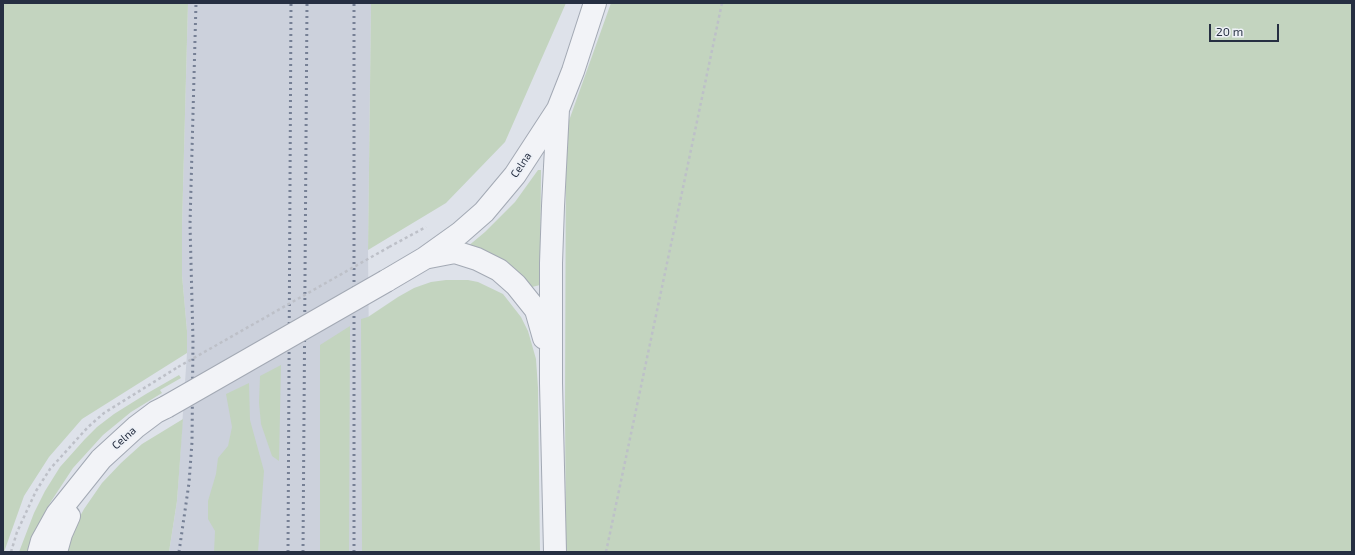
<!DOCTYPE html>
<html>
<head>
<meta charset="utf-8">
<style>
  body { margin:0 }
  #map { position:relative; width:1355px; height:555px; overflow:hidden; background:#dee2ea; font-family:"Exo 2",sans-serif }
  canvas { display:block }
  .frame { position:absolute; inset:0; border:4px solid #262f42; pointer-events:none }
  .scale { position:absolute; left:1209px; top:24px; width:70px; height:18px; box-sizing:border-box; border:2px solid #262f42; border-top:0; padding-left:5px; font-size:12px; line-height:14px; white-space:nowrap; color:#262f42; -webkit-text-stroke:3px #eef1f7; paint-order:stroke }
</style>
</head>
<body>
<div id="map">
<canvas width="1355" height="555"></canvas>
<div class="frame"></div>
<div class="scale">20 m</div>
</div>
<script>
const g = document.querySelector('canvas').getContext('2d');
g.lineJoin = 'round';
function paint(path, color) { g.fillStyle = color; g.fill(path, 'evenodd'); }
const poly = rows => new Path2D(rows.map(r => 'M' + r).join(''));
function stroke(path, color, width, dash) { g.strokeStyle = color; g.lineWidth = width; g.lineCap = dash ? 'butt' : 'round'; g.setLineDash(dash || []); g.stroke(path); }
function write(font, color, halo, rows, align = 'center') {
  g.font = font + ' "Exo 2",sans-serif'; g.lineWidth = 4; g.setLineDash([]); g.textBaseline = 'middle'; g.strokeStyle = halo; g.fillStyle = color; for (const [text, x, y, turn = 0] of rows) {
    g.save(); g.translate(x, y); g.rotate((+turn || 0) * Math.PI / 180); g.textAlign = isNaN(turn) ? turn : align; if (halo) g.strokeText(text, 0, 0); g.fillText(text, 0, 0); g.restore();
  }
}
paint(poly([
  [188,3,371,3,368,250,371,552,169,552,177,501,187,353,187,331,182,275,182,226]
]), '#ccd1dc');
paint(poly([
  [3,3,188,3,182,226,182,275,187,331,187,353,82,419,49,457,24,496,4,552],
  [371,3,566,3,505,142,446,203,368,250],
  [611,3,1352,3,1352,552,566,552,565,408,566,129],
  [538,170,541,170,540,285,532,287,523,277,467,247,485,232,515,202],
  [446,280,468,280,478,282,503,294,521,317,528,331,536,359,538,388,540,552,362,552,361,319,368,317,398,297,414,288,431,282],
  [350,326,349,552,320,552,320,345],
  [281,365,279,461,272,456,261,424,259,403,260,376],
  [179,375,181,378,160,390,162,393,131,412,103,435,73,468,50,503,29,552,19,552,34,513,45,491,60,467,85,439,97,427,114,414,146,394],
  [249,383,250,420,264,471,258,552,214,552,215,531,208,519,208,501,216,474,218,458,228,446,232,427,226,394],
  [183,419,177,501,169,552,63,552,73,529,84,509,102,483,121,463,142,444]
]), '#c3d4bf');
const minor = poly([
  [429,257,455,252,477,259,499,270,516,285,536,310,544,338],
  [386,281,425,258,460,233,484,212,515,175,558,109,573,71,595,3],
  [39,552,42,541,57,514,101,459,136,427,156,412,166,407],
  [56,552,61,534,69,516],
  [555,552,551,383,551,263,553,206,558,109]
]);
stroke(minor, '#a3a9b4', 24);
stroke(poly([
  [389,247,426,227],
  [11,552,17,532,36,491,50,469,88,427,104,413,178,367],
  [606,552,722,3]
]), '#bdc0c8', 2.5, [3, 3]);
stroke(minor, '#f2f3f7', 22);
stroke(poly([
  [179,552,189,483,192,442,193,340,190,224,196,3],
  [288,552,291,3],
  [303,552,307,3],
  [354,552,354,3]
]), '#768095', 3, [2, 4]);
const minorBridge = poly([
  [166,407,386,281]
]);
stroke(minorBridge, '#a3a9b4', 24, []);
stroke(poly([
  [178,367,389,247]
]), '#bdc0c8', 2.5, [3, 3]);
stroke(minorBridge, '#f2f3f7', 22);
write('11px', '#262f42', '#eef1f7', [
  ["Celna",521,165,-56],
  ["Celna",124,438,-41]
]);
</script>
</body>
</html>
